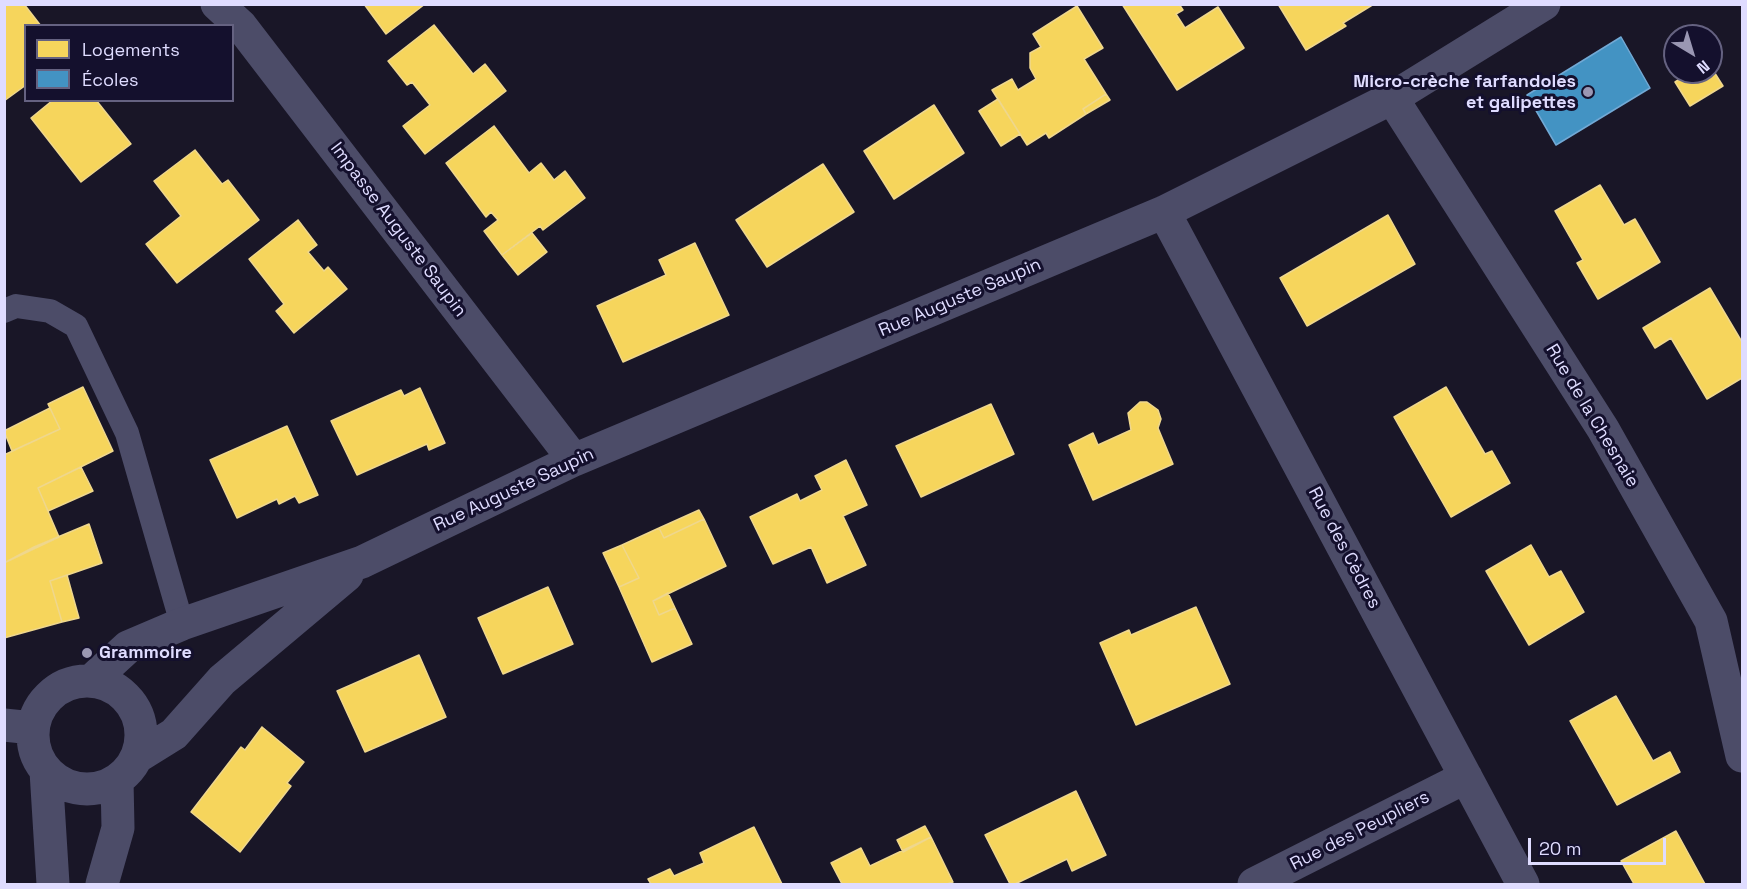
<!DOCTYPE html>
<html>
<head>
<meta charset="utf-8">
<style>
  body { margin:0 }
  #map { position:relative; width:1747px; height:889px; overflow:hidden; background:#191627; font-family:"Space Grotesk",sans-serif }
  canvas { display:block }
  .frame { position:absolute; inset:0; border:6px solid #dfdcff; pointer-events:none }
  .legend { position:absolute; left:24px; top:24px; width:210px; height:78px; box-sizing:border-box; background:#14102d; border:2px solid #656281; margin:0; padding:8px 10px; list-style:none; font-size:18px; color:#dfdcff }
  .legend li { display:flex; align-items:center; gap:12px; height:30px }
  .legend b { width:30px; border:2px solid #656281 }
  .north { position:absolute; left:1663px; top:24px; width:60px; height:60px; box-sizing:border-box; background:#14102d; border:2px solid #656281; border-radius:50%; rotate:142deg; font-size:16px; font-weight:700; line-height:24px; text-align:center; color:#dfdcff }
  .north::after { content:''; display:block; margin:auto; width:21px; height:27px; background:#9a97b3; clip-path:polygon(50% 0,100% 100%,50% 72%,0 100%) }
  .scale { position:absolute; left:1528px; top:838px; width:138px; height:27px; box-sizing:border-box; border:3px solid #dfdcff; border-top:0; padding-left:8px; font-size:18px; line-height:21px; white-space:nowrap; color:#dfdcff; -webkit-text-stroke:4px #14102d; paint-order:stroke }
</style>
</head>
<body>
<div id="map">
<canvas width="1747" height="889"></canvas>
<div class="frame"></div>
<ul class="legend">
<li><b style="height:16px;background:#f6d55c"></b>Logements</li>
<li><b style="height:16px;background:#4393c3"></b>Écoles</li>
</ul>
<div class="north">N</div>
<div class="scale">20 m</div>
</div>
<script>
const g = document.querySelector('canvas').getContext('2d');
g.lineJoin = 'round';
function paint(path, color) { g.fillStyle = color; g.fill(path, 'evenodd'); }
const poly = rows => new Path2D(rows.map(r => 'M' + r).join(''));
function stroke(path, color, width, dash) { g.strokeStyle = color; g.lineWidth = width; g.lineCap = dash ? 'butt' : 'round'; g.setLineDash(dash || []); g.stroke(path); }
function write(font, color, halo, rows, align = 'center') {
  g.font = font + ' "Space Grotesk",sans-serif'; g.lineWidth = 6; g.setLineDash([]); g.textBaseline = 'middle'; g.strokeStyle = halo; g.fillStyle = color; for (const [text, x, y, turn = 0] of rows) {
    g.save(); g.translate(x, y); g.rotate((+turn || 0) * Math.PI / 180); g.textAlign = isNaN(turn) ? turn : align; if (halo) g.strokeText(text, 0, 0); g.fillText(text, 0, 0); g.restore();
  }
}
const homes = poly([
  [4,4,24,4,41,26,26,26,26,85,4,101,4,4],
  [364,4,425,4,386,34,364,4],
  [1122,4,1179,4,1183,10,1176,14,1185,28,1218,7,1244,48,1177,90,1122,4],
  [1278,4,1374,4,1343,23,1346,26,1306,50,1278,4],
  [1077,6,1103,48,1084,59,1106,94,1083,109,1086,114,1049,138,1046,133,1027,145,992,90,1012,79,1018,90,1036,79,1030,68,1030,53,1041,47,1033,34,1077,6],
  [434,25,473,74,485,64,506,91,425,154,403,126,430,105,412,82,407,85,388,61,434,25],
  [1711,67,1723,86,1690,106,1675,82,1691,72,1711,72,1711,67],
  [1106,94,1110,100,1086,114,1083,109,1106,94],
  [998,99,1020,134,1001,146,979,111,998,99],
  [53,100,96,100,131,144,81,182,31,118,53,100],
  [934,105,964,153,894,199,864,151,934,105],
  [494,126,529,173,541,163,554,180,565,171,585,198,543,230,540,226,502,255,484,231,498,220,491,212,486,217,446,163,494,126],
  [195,150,222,184,228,180,259,220,177,283,146,244,181,216,154,181,195,150],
  [823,164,854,212,767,267,736,220,823,164],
  [1600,185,1624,225,1635,219,1660,262,1598,299,1577,263,1583,260,1555,211,1600,185],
  [1388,215,1415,264,1307,326,1280,278,1388,215],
  [298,220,317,245,308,252,324,271,328,267,347,289,294,333,276,311,284,304,249,259,298,220],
  [532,233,547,252,518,275,502,255,532,233],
  [695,243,729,315,623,362,597,306,666,275,659,260,695,243],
  [1710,288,1742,342,1742,378,1707,399,1671,338,1655,348,1643,328,1710,288],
  [83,387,113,451,38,488,59,537,4,563,4,455,60,429,48,404,83,387],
  [1446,387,1485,454,1492,451,1510,483,1451,517,1394,417,1446,387],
  [420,388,445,443,429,450,427,444,357,475,331,421,401,390,404,396,420,388],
  [1140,402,1147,402,1158,410,1161,419,1158,428,1173,464,1093,500,1069,445,1093,433,1098,445,1131,430,1128,413,1140,402],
  [991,404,1014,454,921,497,896,446,991,404],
  [50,408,60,429,12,451,4,431,50,408],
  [287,426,318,495,299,503,295,496,279,504,277,499,237,518,210,460,287,426],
  [846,460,867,505,843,516,866,565,827,583,811,547,773,564,750,517,797,494,800,501,822,490,815,476,846,460],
  [81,467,93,491,48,511,38,488,81,467],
  [699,510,704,519,664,538,659,528,699,510],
  [704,519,726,566,653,601,659,615,675,608,692,644,652,662,619,587,639,578,622,545,659,528,664,538,704,519],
  [89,524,102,563,50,581,62,622,4,638,4,563,34,547,89,524],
  [622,545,639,578,619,587,603,553,622,545],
  [1531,545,1549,577,1561,571,1584,612,1529,645,1486,571,1531,545],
  [67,575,79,618,62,622,50,581,67,575],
  [548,587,573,644,503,674,478,618,548,587],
  [668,593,675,608,659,615,653,601,668,593],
  [1196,607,1230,684,1136,725,1100,643,1129,630,1131,635,1196,607],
  [419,655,446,717,365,752,337,691,419,655],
  [1616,696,1653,761,1670,752,1680,772,1617,805,1570,721,1616,696],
  [262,727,304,762,287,783,291,786,240,852,191,812,241,747,245,750,262,727],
  [1076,791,1106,855,1072,871,1067,859,1015,884,1010,884,985,835,1076,791],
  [925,826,931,837,903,852,897,840,925,826],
  [754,827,782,884,651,884,648,879,670,869,674,876,704,863,700,853,754,827],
  [1676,831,1705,884,1634,884,1621,861,1676,831],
  [931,837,953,882,947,884,842,884,831,863,861,848,870,866,931,837]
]);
paint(homes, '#f6d55c');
stroke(homes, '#efd78d', 1.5);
const schools = poly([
  [1621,37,1650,88,1556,145,1527,95,1621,37]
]);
paint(schools, '#4393c3');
stroke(schools, '#72a9d5', 1.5);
stroke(poly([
  [4,311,16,306,50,311,76,326,127,433,182,624]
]), '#4c4c68', 24);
stroke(poly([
  [217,4,241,26,574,460],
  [1392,98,1603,429,1711,621,1742,756],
  [1164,212,1523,884],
  [91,681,128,647,182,624,362,562,574,460,1164,212,1392,98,1544,4],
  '33 735a54 54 0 1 1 108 0a54 54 0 1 1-108 0Z',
  [4,725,33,728],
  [137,757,174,734,222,680,347,575],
  [46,771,53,884],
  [102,884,118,828,117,780],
  [1254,884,1466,777]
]), '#4c4c68', 33);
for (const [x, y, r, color] of [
  [1588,92,6,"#9a97b3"],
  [87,653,6,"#9a97b3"]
]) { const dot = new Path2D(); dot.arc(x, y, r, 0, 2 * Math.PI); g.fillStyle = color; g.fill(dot); stroke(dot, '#14102d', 2); }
write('bold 18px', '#dfdcff', '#14102d', [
  ["Micro-crèche farfandoles",1576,82],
  ["et galipettes",1576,103],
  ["Grammoire",99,653,"left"]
], 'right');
write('18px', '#dfdcff', '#14102d', [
  ["Impasse Auguste Saupin",398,230,53],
  ["Rue Auguste Saupin",960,298,-23],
  ["Rue de la Chesnaie",1592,416,59],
  ["Rue Auguste Saupin",514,490,-25],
  ["Rue des Cèdres",1344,548,62],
  ["Rue des Peupliers",1360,831,-27]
]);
</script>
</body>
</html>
